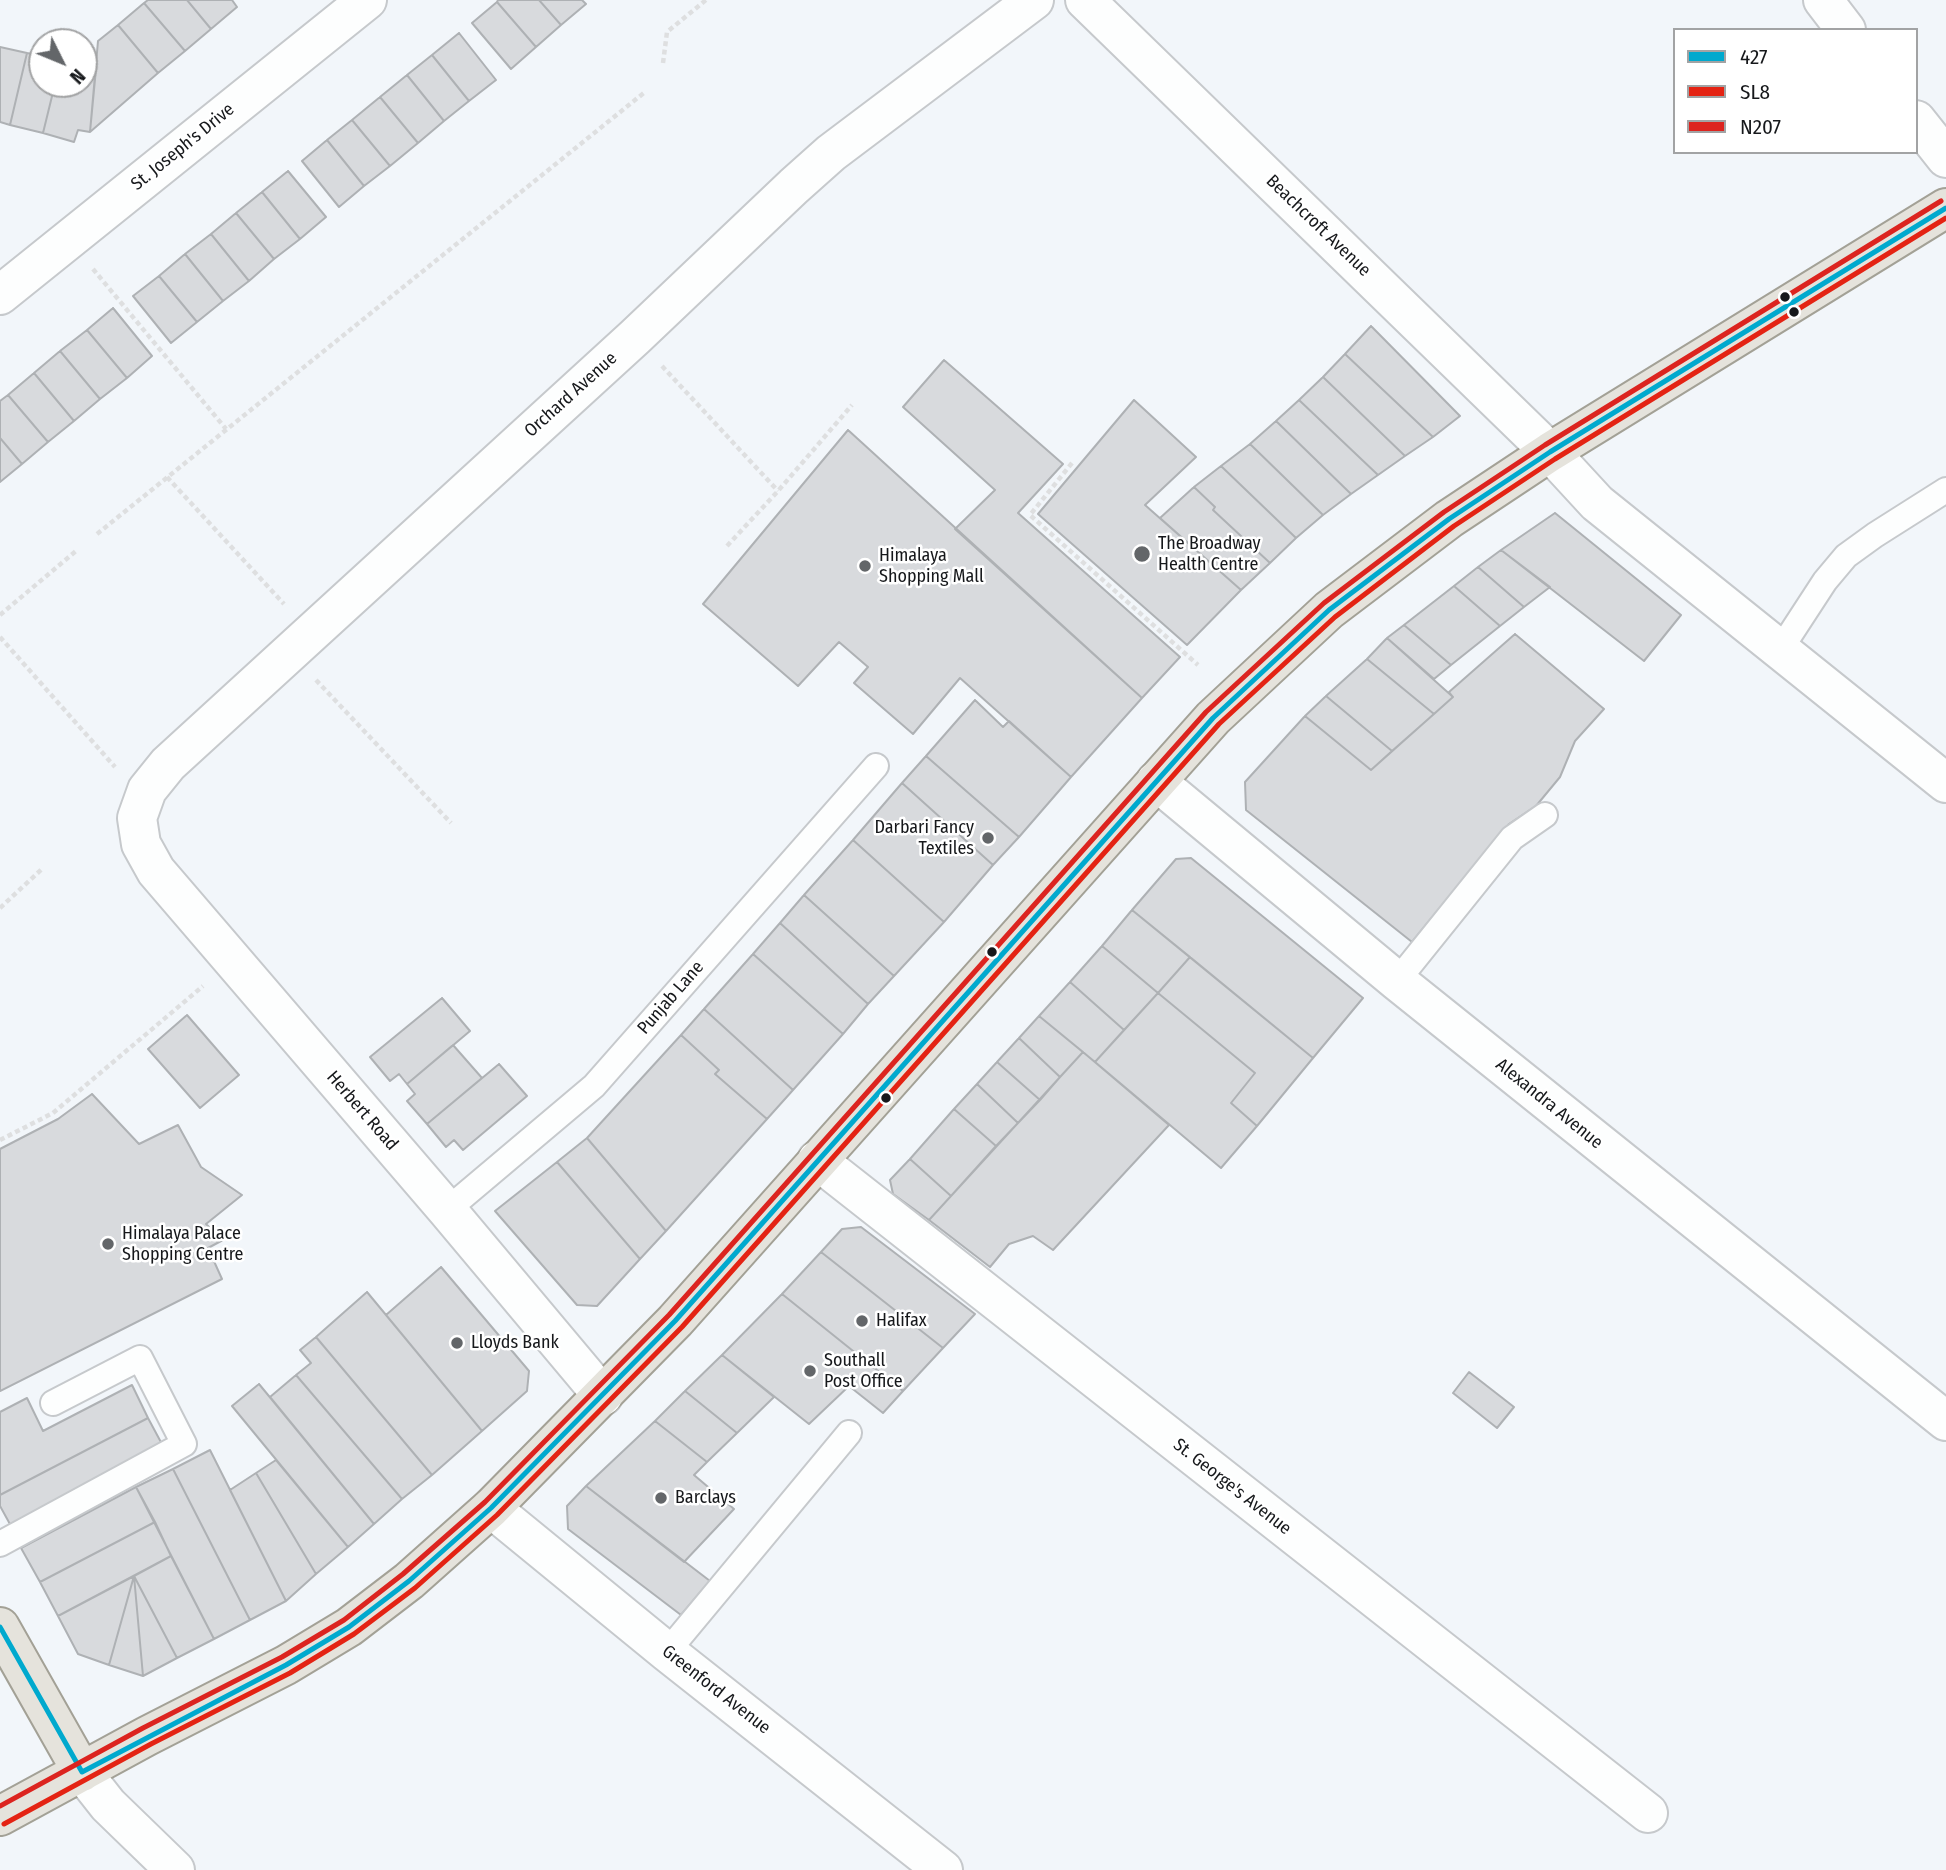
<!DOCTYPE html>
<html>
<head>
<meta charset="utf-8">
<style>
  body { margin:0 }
  #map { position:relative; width:1946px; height:1870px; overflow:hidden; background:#f2f6fa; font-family:"Fira Sans Condensed",sans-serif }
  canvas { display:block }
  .legend { position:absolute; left:1673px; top:28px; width:245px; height:126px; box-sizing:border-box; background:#fff; border:2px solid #a2a3a4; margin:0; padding:9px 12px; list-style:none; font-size:21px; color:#16181b }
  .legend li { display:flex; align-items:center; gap:14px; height:35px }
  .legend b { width:35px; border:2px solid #a2a3a4 }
  .north { position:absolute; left:28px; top:28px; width:70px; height:70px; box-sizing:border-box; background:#fff; border:2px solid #a2a3a4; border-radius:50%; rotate:133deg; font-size:19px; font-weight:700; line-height:28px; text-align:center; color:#16181b }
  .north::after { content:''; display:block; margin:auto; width:24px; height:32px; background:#636669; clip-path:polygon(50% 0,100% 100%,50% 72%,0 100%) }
</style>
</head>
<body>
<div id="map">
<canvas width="1946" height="1870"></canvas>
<ul class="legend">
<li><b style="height:9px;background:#00a9ce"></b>427</li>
<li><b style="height:9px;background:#e42313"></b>SL8</li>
<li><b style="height:9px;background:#dc241f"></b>N207</li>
</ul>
<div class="north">N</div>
</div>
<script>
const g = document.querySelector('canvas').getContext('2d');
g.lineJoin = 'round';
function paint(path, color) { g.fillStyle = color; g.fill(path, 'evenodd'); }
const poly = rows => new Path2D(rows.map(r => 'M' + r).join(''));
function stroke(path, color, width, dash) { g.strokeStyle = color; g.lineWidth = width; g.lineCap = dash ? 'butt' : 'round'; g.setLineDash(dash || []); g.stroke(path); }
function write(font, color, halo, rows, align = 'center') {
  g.font = font + ' "Fira Sans Condensed",sans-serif'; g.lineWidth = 5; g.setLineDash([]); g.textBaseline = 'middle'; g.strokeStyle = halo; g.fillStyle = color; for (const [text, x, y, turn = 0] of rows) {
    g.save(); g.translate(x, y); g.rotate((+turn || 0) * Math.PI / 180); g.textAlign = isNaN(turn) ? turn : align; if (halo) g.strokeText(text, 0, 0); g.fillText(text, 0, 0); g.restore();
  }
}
const building = poly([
  [148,0,187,0,211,29,185,51,144,3,148,0],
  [187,0,232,0,237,7,211,29,187,0],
  [498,0,539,0,561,25,536,47,497,2,498,0],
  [539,0,582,0,586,4,561,25,539,0],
  [497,2,536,47,511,69,472,23,497,2],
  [144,3,185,51,158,73,118,25,144,3],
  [118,25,158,73,90,132,98,41,118,25],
  [459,33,496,80,469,101,432,55,459,33],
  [0,47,27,53,10,125,0,122,0,47],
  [27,53,42,56,42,84,55,84,43,133,10,125,27,53],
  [432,55,469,101,444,121,407,75,432,55],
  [84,66,96,69,90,132,78,130,74,142,43,133,55,84,84,84,84,66],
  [407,75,444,121,418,143,380,97,407,75],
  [380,97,418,143,390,166,352,120,380,97],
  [352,120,390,166,364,186,327,140,352,120],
  [327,140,364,186,339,207,302,161,327,140],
  [288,171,326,217,300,239,262,192,288,171],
  [262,192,300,239,274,259,236,213,262,192],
  [236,213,274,259,249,281,211,234,236,213],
  [211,234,249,281,223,301,185,254,211,234],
  [185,254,223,301,197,322,159,276,185,254],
  [159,276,197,322,171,343,133,296,159,276],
  [113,308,152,356,127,378,87,330,113,308],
  [1371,326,1460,416,1433,437,1345,354,1371,326],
  [87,330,127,378,100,399,60,351,87,330],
  [60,351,100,399,74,421,34,373,60,351],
  [1345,354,1433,437,1405,456,1323,377,1345,354],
  [944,360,1063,464,1018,513,1180,657,1142,698,955,529,995,490,903,407,944,360],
  [34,373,74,421,48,442,8,395,34,373],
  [1323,377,1405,456,1378,475,1299,400,1323,377],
  [8,395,48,442,22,464,0,438,0,401,8,395],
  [1134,400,1196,457,1145,505,1241,590,1187,645,1038,514,1134,400],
  [1299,400,1378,475,1351,494,1276,421,1299,400],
  [1276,421,1351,494,1323,515,1250,444,1276,421],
  [848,430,1142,698,1071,777,960,678,913,734,854,683,868,667,839,642,798,686,703,604,848,430],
  [0,438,22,464,0,482,0,438],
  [1250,444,1323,515,1296,538,1221,466,1250,444],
  [1221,466,1296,538,1270,563,1213,510,1215,507,1194,487,1221,466],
  [1194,487,1215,507,1213,510,1270,563,1241,590,1160,518,1194,487],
  [1555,513,1681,615,1644,661,1501,550,1555,513],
  [1501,550,1550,587,1524,607,1478,567,1501,550],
  [1478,567,1524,607,1500,626,1454,586,1478,567],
  [1454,586,1500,626,1451,665,1404,625,1454,586],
  [1404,625,1451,665,1434,679,1387,638,1404,625],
  [1515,634,1604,709,1575,741,1560,777,1536,806,1509,824,1412,942,1246,810,1245,782,1305,716,1371,770,1453,697,1449,692,1515,634],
  [1387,638,1453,697,1434,714,1367,659,1387,638],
  [1367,659,1434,714,1392,751,1326,696,1367,659],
  [1326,696,1392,751,1371,770,1305,716,1326,696],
  [975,700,1003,727,1009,721,1071,777,1019,837,926,756,975,700],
  [926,756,1019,837,993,865,902,783,926,756],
  [902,783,993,865,944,922,853,840,902,783],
  [853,840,944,922,894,976,804,895,853,840],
  [1191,858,1363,998,1313,1058,1132,910,1176,859,1191,858],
  [804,895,894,976,868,1004,780,923,804,895],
  [1132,910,1190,957,1158,993,1102,946,1132,910],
  [780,923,868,1004,843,1034,753,954,780,923],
  [1102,946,1158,993,1124,1030,1070,982,1102,946],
  [753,954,843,1034,793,1090,704,1009,753,954],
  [1190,957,1313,1058,1257,1126,1231,1103,1255,1073,1158,993,1190,957],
  [1070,982,1124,1030,1095,1062,1039,1016,1070,982],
  [1158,993,1255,1073,1231,1103,1257,1126,1221,1168,1095,1062,1158,993],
  [442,998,470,1031,407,1084,399,1074,390,1081,370,1057,442,998],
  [704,1009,793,1090,767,1119,715,1074,719,1070,681,1035,704,1009],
  [187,1015,239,1075,200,1108,148,1049,187,1015],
  [1039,1016,1083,1052,1060,1077,1019,1038,1039,1016],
  [681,1035,719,1070,715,1074,767,1119,666,1231,587,1138,681,1035],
  [1019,1038,1060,1077,1040,1100,997,1062,1019,1038],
  [453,1045,482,1078,427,1124,407,1101,415,1094,407,1084,453,1045],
  [1083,1052,1169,1125,1053,1250,1033,1236,1009,1244,990,1267,929,1220,1083,1052],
  [997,1062,1040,1100,1018,1123,977,1084,997,1062],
  [499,1064,527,1096,463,1150,454,1140,446,1147,427,1124,499,1064],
  [977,1084,1018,1123,996,1146,954,1109,977,1084],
  [92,1094,139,1144,178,1125,201,1167,242,1195,206,1224,223,1240,208,1248,222,1279,0,1391,0,1149,58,1119,92,1094],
  [954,1109,996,1146,951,1196,910,1159,954,1109],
  [587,1138,666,1231,640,1259,557,1162,587,1138],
  [910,1159,951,1196,929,1220,893,1194,890,1180,910,1159],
  [557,1162,640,1259,597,1306,577,1305,495,1211,557,1162],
  [861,1227,975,1314,943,1348,821,1252,842,1229,861,1227],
  [821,1252,943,1348,903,1391,782,1294,821,1252],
  [441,1267,529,1371,527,1391,482,1431,386,1315,441,1267],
  [367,1292,482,1431,432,1475,316,1337,367,1292],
  [782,1294,903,1391,883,1413,849,1386,809,1424,722,1355,782,1294],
  [316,1337,432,1475,402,1499,296,1375,311,1363,300,1350,316,1337],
  [722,1355,774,1397,737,1433,685,1391,722,1355],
  [1469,1372,1514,1407,1497,1428,1453,1393,1469,1372],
  [296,1375,402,1499,374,1524,270,1397,296,1375],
  [259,1384,374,1524,348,1547,232,1406,259,1384],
  [132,1385,148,1418,0,1495,0,1412,27,1398,43,1431,132,1385],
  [685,1391,737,1433,707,1462,655,1421,685,1391],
  [148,1418,163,1446,11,1526,0,1506,0,1495,148,1418],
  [655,1421,707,1462,694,1475,734,1509,684,1562,586,1486,655,1421],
  [210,1450,286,1601,250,1620,173,1469,210,1450],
  [276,1460,348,1547,316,1574,256,1473,276,1460],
  [173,1469,250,1620,214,1639,136,1487,173,1469],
  [256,1473,316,1574,286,1601,230,1490,256,1473],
  [586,1486,710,1581,681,1615,568,1529,567,1506,586,1486],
  [136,1487,155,1522,40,1582,21,1548,136,1487],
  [155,1522,171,1556,58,1616,40,1582,155,1522],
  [171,1556,214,1639,177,1658,134,1576,171,1556],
  [134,1576,109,1665,78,1654,58,1616,134,1576],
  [134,1576,177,1658,143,1676,134,1576],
  [134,1576,143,1676,109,1665,134,1576]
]);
paint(building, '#d8dadd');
stroke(building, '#aeb1b4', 2);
const lane = poly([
  [1780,650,1825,581,1846,556,1875,535,1946,490],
  [1397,981,1512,838,1545,815],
  [447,1210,594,1086,876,766],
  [0,1544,184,1444,140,1358,53,1403],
  [667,1652,849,1433]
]);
const street = poly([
  [1085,0,1550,452,1597,503,1946,783],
  [1823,0,1846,30],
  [1916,120,1946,158],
  [0,295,367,0],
  [1156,781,1397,981,1946,1421],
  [817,1160,1648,1813],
  [603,1396,447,1210,156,871,141,844,137,818,147,790,168,764,635,337,794,186,831,153,1034,0],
  [491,1508,667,1652,943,1870]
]);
const secondary = poly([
  [82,1772,108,1805,175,1870]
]);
const primary = poly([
  [0,1627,82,1772],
  [0,1816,147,1736,286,1665,349,1627,409,1581,491,1508,675,1321,1213,718,1329,610,1449,519,1550,452,1946,208]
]);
stroke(lane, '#c6c9cc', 28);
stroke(street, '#c6c9cc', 42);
stroke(secondary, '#c6c9cc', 42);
stroke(primary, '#a3a196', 42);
stroke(poly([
  [663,63,667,32,706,0],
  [93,269,226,429],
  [662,366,778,491],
  [1072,463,1030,515,1198,665],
  [167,477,284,604],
  [97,534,645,92],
  [727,546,778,491,852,405],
  [0,615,76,551],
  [0,637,115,767],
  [316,680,451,823],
  [0,908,43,868],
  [0,1140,53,1113,203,986]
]), '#dedfe0', 4.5, [5, 3.5]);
stroke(lane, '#fdfefe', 24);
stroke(street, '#fdfefe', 38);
stroke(secondary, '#fdfefe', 38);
stroke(primary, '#e5e3dc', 38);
stroke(poly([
  [0,1627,82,1772],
  [82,1772,286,1665,349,1627,409,1581,491,1508,675,1321,1213,718,1329,610,1449,519,1550,452,1946,208]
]), '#00a9ce', 5);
stroke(poly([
  [4,1824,151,1744,290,1673,354,1634,415,1588,497,1515,682,1327,1219,724,1335,617,1454,526,1555,459,1946,218]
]), '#e42313', 5);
stroke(poly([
  [0,1806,143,1728,282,1657,344,1620,403,1574,485,1502,669,1315,1206,712,1324,603,1444,512,1545,445,1941,201]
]), '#dc241f', 5);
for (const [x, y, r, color] of [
  [1785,297,6,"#16181b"],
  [1794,312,6,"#16181b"],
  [1142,554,9,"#636669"],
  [865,566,7,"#636669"],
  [988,838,7,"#636669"],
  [992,952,6,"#16181b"],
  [886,1098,6,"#16181b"],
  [108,1244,7,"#636669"],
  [862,1321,7,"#636669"],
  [457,1343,7,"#636669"],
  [810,1371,7,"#636669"],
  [661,1498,7,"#636669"]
]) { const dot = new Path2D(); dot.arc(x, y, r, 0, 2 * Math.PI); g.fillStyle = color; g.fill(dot); stroke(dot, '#fff', 2.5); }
write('18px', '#16181b', '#fff', [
  ["St. Joseph's Drive",183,147,-39],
  ["Beachcroft Avenue",1318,226,44],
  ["Orchard Avenue",571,395,-42],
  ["Punjab Lane",671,998,-49],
  ["Alexandra Avenue",1549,1104,39],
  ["Herbert Road",362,1111,49],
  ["St. George's Avenue",1232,1487,38],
  ["Greenford Avenue",716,1690,38]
]);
write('18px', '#16181b', '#fff', [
  ["The Broadway",1158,544],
  ["Health Centre",1158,565],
  ["Himalaya",879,556],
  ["Shopping Mall",879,577],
  ["Darbari Fancy",974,828,"right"],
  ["Textiles",974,849,"right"],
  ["Himalaya Palace",122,1234],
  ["Shopping Centre",122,1255],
  ["Halifax",876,1321],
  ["Lloyds Bank",471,1343],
  ["Southall",824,1361],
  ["Post Office",824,1382],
  ["Barclays",675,1498]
], 'left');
</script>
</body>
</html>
